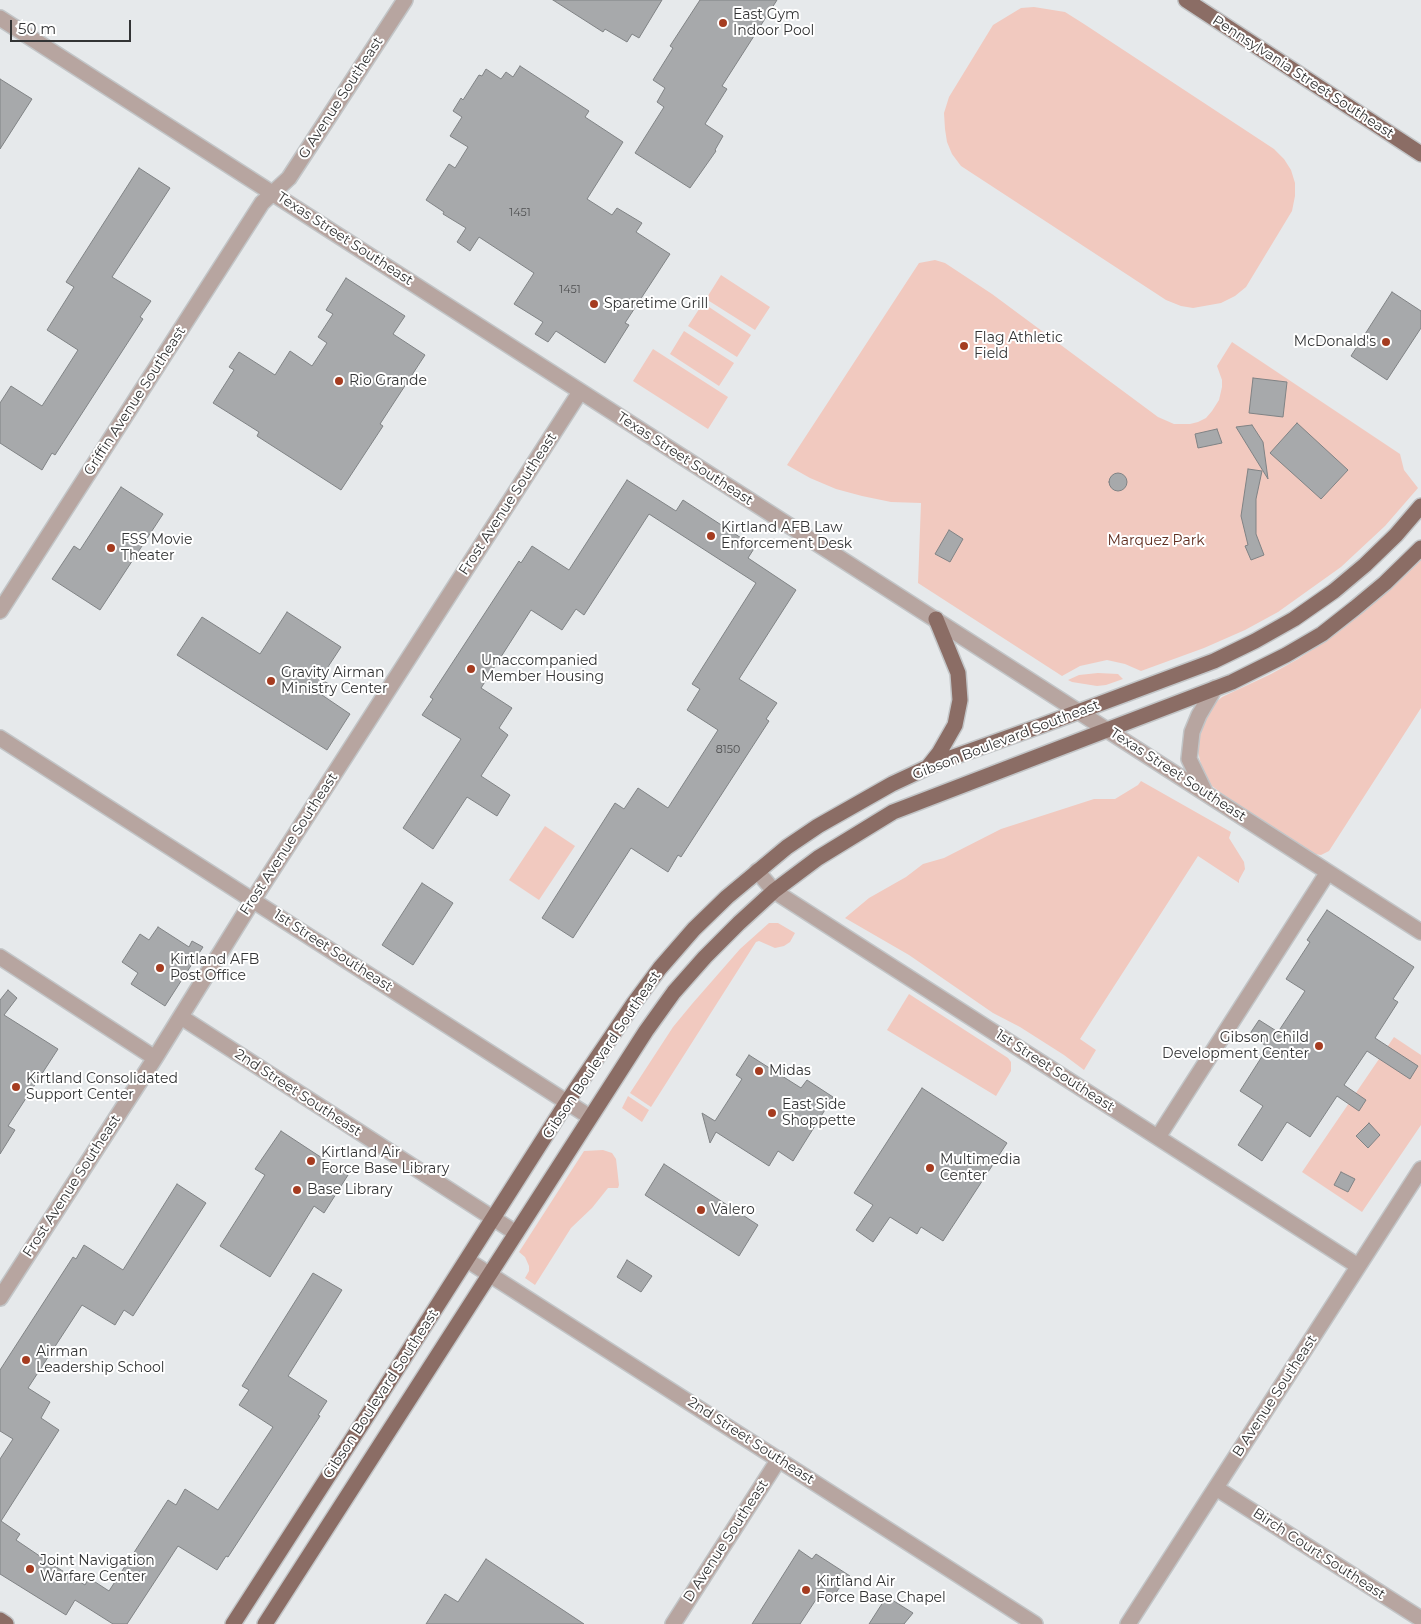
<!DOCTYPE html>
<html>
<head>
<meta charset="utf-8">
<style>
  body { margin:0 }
  #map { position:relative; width:1421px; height:1624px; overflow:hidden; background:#e6e9eb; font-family:Montserrat,sans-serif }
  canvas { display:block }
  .scale { position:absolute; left:10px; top:20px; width:121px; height:22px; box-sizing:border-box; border:2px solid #333435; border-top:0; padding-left:6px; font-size:15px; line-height:18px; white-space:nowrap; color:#333435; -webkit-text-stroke:4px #fff; paint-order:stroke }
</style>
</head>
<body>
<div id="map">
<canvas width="1421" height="1624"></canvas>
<div class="scale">50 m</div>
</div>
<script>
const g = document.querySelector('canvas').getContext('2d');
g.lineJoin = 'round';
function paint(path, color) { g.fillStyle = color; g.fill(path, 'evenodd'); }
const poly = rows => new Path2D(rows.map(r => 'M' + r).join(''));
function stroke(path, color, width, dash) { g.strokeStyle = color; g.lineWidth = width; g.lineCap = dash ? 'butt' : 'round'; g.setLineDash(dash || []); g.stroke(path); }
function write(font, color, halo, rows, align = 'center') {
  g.font = font + ' Montserrat,sans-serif'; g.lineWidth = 4; g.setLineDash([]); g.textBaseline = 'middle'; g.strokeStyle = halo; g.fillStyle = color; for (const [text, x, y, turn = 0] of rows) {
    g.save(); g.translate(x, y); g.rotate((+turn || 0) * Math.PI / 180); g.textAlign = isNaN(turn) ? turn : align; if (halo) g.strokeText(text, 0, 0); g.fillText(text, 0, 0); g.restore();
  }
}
paint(poly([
  [1034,7,1065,12,1084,24,1274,149,1284,159,1291,170,1295,183,1295,196,1292,211,1246,287,1235,296,1221,303,1193,308,1181,306,1166,300,961,166,952,154,947,142,945,129,944,113,949,97,993,25,1021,8],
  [935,260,945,263,992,294,1158,417,1174,424,1190,424,1198,422,1206,418,1212,411,1219,400,1222,387,1222,380,1217,366,1232,342,1400,454,1404,470,1418,488,1385,526,1341,567,1278,612,1245,630,1204,648,1141,671,1125,664,1107,660,1080,666,1062,676,918,583,921,503,891,502,862,496,836,489,810,478,787,465,919,263],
  [721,275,770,307,755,330,706,299],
  [703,303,751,335,737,357,688,326],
  [684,331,734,363,719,386,670,354],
  [653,349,728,397,708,429,633,381],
  [1421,560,1421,708,1329,851,1321,855,1315,854,1232,801,1212,786,1202,769,1197,747,1200,727,1214,704,1222,697,1271,674,1298,659,1337,633,1393,587],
  [1098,673,1118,674,1123,679,1106,685,1097,686,1072,682,1068,680,1079,675],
  [1141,781,1231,832,1229,838,1244,862,1245,869,1239,880,1239,883,1198,856,1080,1039,1096,1050,1084,1070,1064,1055,1020,1027,993,1013,909,955,845,918,869,898,906,877,923,864,944,858,1001,829,1094,799,1115,799,1138,785],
  [545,826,575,846,539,900,509,880],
  [769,923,778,923,795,933,790,942,784,946,775,948,759,941,756,942,651,1107,630,1093,673,1027,692,1004,740,949],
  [909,994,1008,1058,1011,1062,1011,1071,996,1096,887,1030],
  [1394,1037,1421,1055,1421,1125,1362,1212,1302,1172],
  [628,1096,649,1110,642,1122,622,1108],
  [603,1150,612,1153,616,1159,619,1185,618,1188,608,1188,592,1208,571,1228,535,1285,525,1278,529,1271,529,1266,525,1257,519,1252,584,1151]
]), '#f1c9bf');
const building = poly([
  [553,0,662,0,639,38,632,34,627,42,605,29,603,32,553,0],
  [700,0,777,0,722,86,727,89,705,124,723,136,715,150,716,151,690,188,635,153,664,107,657,102,665,88,653,80,673,48,670,46,700,0],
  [520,66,589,111,585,117,623,142,587,199,612,215,617,208,642,223,636,232,670,254,625,323,629,325,605,363,556,331,548,342,535,334,543,322,514,304,534,273,479,237,470,251,457,242,466,228,443,214,444,212,426,200,449,164,455,168,468,147,450,136,462,117,453,111,461,98,463,100,479,75,482,76,486,69,501,79,506,72,513,77,520,66],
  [0,79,32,99,0,149,0,79],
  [139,168,170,188,112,277,151,301,140,317,143,319,55,455,52,453,42,470,0,443,0,403,11,386,42,406,78,350,47,330,74,287,66,282,139,168],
  [346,278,405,316,393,334,425,355,380,424,383,426,341,490,257,436,259,432,213,403,234,370,229,367,239,352,275,375,290,351,312,366,327,343,318,337,333,314,326,310,346,278],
  [1392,292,1421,311,1421,328,1387,380,1351,356,1392,292],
  [1253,378,1287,382,1283,417,1249,413,1253,378],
  [1297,423,1348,470,1321,499,1270,453,1297,423],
  [1252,425,1263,442,1268,479,1236,427,1252,425],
  [1217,429,1222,443,1198,448,1195,434,1217,429],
  [1248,469,1262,471,1256,499,1256,534,1264,555,1251,560,1245,546,1248,545,1241,516,1248,469],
  '1109 482a9 9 0 1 1 18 0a9 9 0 1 1-18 0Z',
  [627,480,676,511,683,500,755,547,748,558,796,590,739,679,777,703,766,719,769,721,681,857,678,855,668,872,631,848,573,938,542,918,615,803,624,809,638,788,668,808,718,730,687,710,700,689,692,684,756,583,649,514,584,615,576,609,562,630,531,610,481,688,512,708,499,728,508,735,481,776,510,795,497,816,467,797,433,849,403,828,461,739,422,715,433,699,430,697,519,561,521,563,532,546,569,570,627,480],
  [121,487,163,514,100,610,52,579,74,546,80,550,121,487],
  [949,530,963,539,950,562,935,554,949,530],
  [287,612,341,647,320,679,329,684,322,695,350,714,327,750,177,655,202,617,260,654,287,612],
  [422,883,453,903,413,965,382,945,422,883],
  [1327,910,1414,967,1393,999,1398,1002,1375,1038,1418,1066,1410,1079,1367,1051,1344,1085,1366,1100,1359,1111,1337,1096,1310,1137,1287,1122,1262,1161,1238,1145,1263,1106,1240,1091,1268,1047,1249,1035,1259,1020,1278,1032,1305,991,1286,979,1310,942,1307,940,1327,910],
  [158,927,189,947,192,941,203,947,165,1006,131,984,138,973,122,962,140,934,149,940,158,927],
  [8,990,17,998,4,1015,58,1049,8,1126,15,1130,0,1154,0,1000,8,990],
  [749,1055,801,1088,807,1080,833,1097,793,1161,778,1151,769,1166,716,1132,710,1143,702,1113,715,1121,742,1079,736,1075,749,1055],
  [922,1088,1007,1143,943,1241,921,1227,917,1234,890,1217,873,1242,856,1230,873,1205,854,1193,922,1088],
  [1369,1123,1380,1135,1368,1148,1356,1136,1369,1123],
  [281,1131,348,1175,324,1213,314,1206,270,1277,220,1246,265,1175,255,1169,281,1131],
  [664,1164,758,1225,739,1256,645,1195,664,1164],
  [1341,1172,1355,1179,1348,1192,1334,1185,1341,1172],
  [177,1184,206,1203,133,1316,124,1310,115,1325,82,1305,28,1388,50,1402,41,1418,59,1430,1,1521,20,1534,16,1540,50,1563,85,1585,89,1578,109,1591,168,1500,176,1505,185,1489,218,1510,273,1427,239,1405,249,1390,242,1386,313,1273,342,1290,288,1376,327,1401,318,1415,320,1416,228,1557,226,1556,217,1570,178,1546,127,1624,113,1624,75,1600,66,1615,0,1574,0,1459,13,1439,0,1431,0,1370,73,1257,76,1259,84,1245,123,1270,177,1184],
  [627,1260,652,1276,641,1292,617,1277,627,1260],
  [799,1550,812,1559,816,1554,850,1576,843,1586,841,1585,830,1602,819,1595,800,1624,752,1624,799,1550],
  [486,1559,584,1624,426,1624,445,1594,458,1602,486,1559],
  [889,1598,913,1613,904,1624,869,1624,885,1599,887,1601,889,1598]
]);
paint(building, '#a7a9ab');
stroke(building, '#808385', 1);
const minor = poly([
  [0,18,1421,932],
  [0,611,262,203,289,178,405,0],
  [0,738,590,1117],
  [1205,792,1189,759,1192,732,1199,715,1215,688],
  [757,871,774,891,1358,1266],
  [0,957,155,1058],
  [181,1017,516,1233],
  [1158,1137,1328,872],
  [467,1260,1035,1624],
  [0,1298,155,1058,253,900,580,392],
  [1216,1488,1421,1619],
  [673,1624,779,1459],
  [1128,1624,1421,1169]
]);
const major = poly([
  [1186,0,1421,154],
  [928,767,939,753,955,725,960,700,958,673,936,619],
  [0,1620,6,1624],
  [233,1624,367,1416,567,1102,634,1003,660,968,694,929,727,897,787,847,818,826,892,784,939,762,1043,725,1214,661,1255,641,1294,619,1334,591,1365,565,1396,535,1421,506],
  [265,1624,646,1031,674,992,705,957,739,923,774,891,818,858,893,812,1232,682,1286,655,1322,634,1355,608,1385,583,1421,548]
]);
stroke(minor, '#c2c5c7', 18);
stroke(major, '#c2c5c7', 18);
stroke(minor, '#b7a5a0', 15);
stroke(major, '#8b6d65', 15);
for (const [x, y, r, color] of [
  [723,23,5,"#a53c20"],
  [594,304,5,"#a53c20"],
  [1386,342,5,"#a53c20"],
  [964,346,5,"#a53c20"],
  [339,381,5,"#a53c20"],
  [711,536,5,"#a53c20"],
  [111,548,5,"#a53c20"],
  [471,669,5,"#a53c20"],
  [271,681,5,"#a53c20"],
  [160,968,5,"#a53c20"],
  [1319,1046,5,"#a53c20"],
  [759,1071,5,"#a53c20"],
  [16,1087,5,"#a53c20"],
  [772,1113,5,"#a53c20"],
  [311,1161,5,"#a53c20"],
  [930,1168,5,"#a53c20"],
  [297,1190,5,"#a53c20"],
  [701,1210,5,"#a53c20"],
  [26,1360,5,"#a53c20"],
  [30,1569,5,"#a53c20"],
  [806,1590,5,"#a53c20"]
]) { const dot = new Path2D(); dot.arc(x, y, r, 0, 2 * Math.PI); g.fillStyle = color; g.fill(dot); stroke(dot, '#fff', 2); }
write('11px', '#505152', null, [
  ["1451",520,213],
  ["1451",570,290],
  ["8150",728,750]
]);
write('14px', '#333435', '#fff', [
  ["East Gym",733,15],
  ["Indoor Pool",733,31],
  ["Sparetime Grill",604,304],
  ["Flag Athletic",974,338],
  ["Field",974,354],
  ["McDonald's",1376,342,"right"],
  ["Rio Grande",349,381],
  ["Kirtland AFB Law",721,528],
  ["Enforcement Desk",721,544],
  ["FSS Movie",121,540],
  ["Theater",121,556],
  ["Unaccompanied",481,661],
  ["Member Housing",481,677],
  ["Gravity Airman",281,673],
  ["Ministry Center",281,689],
  ["Kirtland AFB",170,960],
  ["Post Office",170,976],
  ["Gibson Child",1309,1038,"right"],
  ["Development Center",1309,1054,"right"],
  ["Midas",769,1071],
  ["Kirtland Consolidated",26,1079],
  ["Support Center",26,1095],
  ["East Side",782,1105],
  ["Shoppette",782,1121],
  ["Kirtland Air",321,1153],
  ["Force Base Library",321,1169],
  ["Multimedia",940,1160],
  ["Center",940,1176],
  ["Base Library",307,1190],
  ["Valero",711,1210],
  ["Airman",36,1352],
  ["Leadership School",36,1368],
  ["Joint Navigation",40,1561],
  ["Warfare Center",40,1577],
  ["Kirtland Air",816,1582],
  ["Force Base Chapel",816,1598]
], 'left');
write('14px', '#333435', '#fff', [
  ["Pennsylvania Street Southeast",1303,77,33],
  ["G Avenue Southeast",341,98,-57],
  ["Texas Street Southeast",345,239,33],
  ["Griffin Avenue Southeast",135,401,-57],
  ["Texas Street Southeast",685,459,33],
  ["Frost Avenue Southeast",508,504,-57],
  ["Gibson Boulevard Southeast",1006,740,-21],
  ["Texas Street Southeast",1178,775,33],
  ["Frost Avenue Southeast",289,844,-57],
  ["1st Street Southeast",333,951,33],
  ["Gibson Boulevard Southeast",602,1055,-56],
  ["1st Street Southeast",1055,1071,33],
  ["2nd Street Southeast",298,1093,33],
  ["Frost Avenue Southeast",72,1186,-57],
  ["Gibson Boulevard Southeast",381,1394,-57],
  ["B Avenue Southeast",1275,1396,-57],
  ["2nd Street Southeast",751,1441,33],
  ["D Avenue Southeast",726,1541,-57],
  ["Birch Court Southeast",1319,1554,33]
]);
write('14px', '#5f2c1e', '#fff', [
  ["Marquez Park",1156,541]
]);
</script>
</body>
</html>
